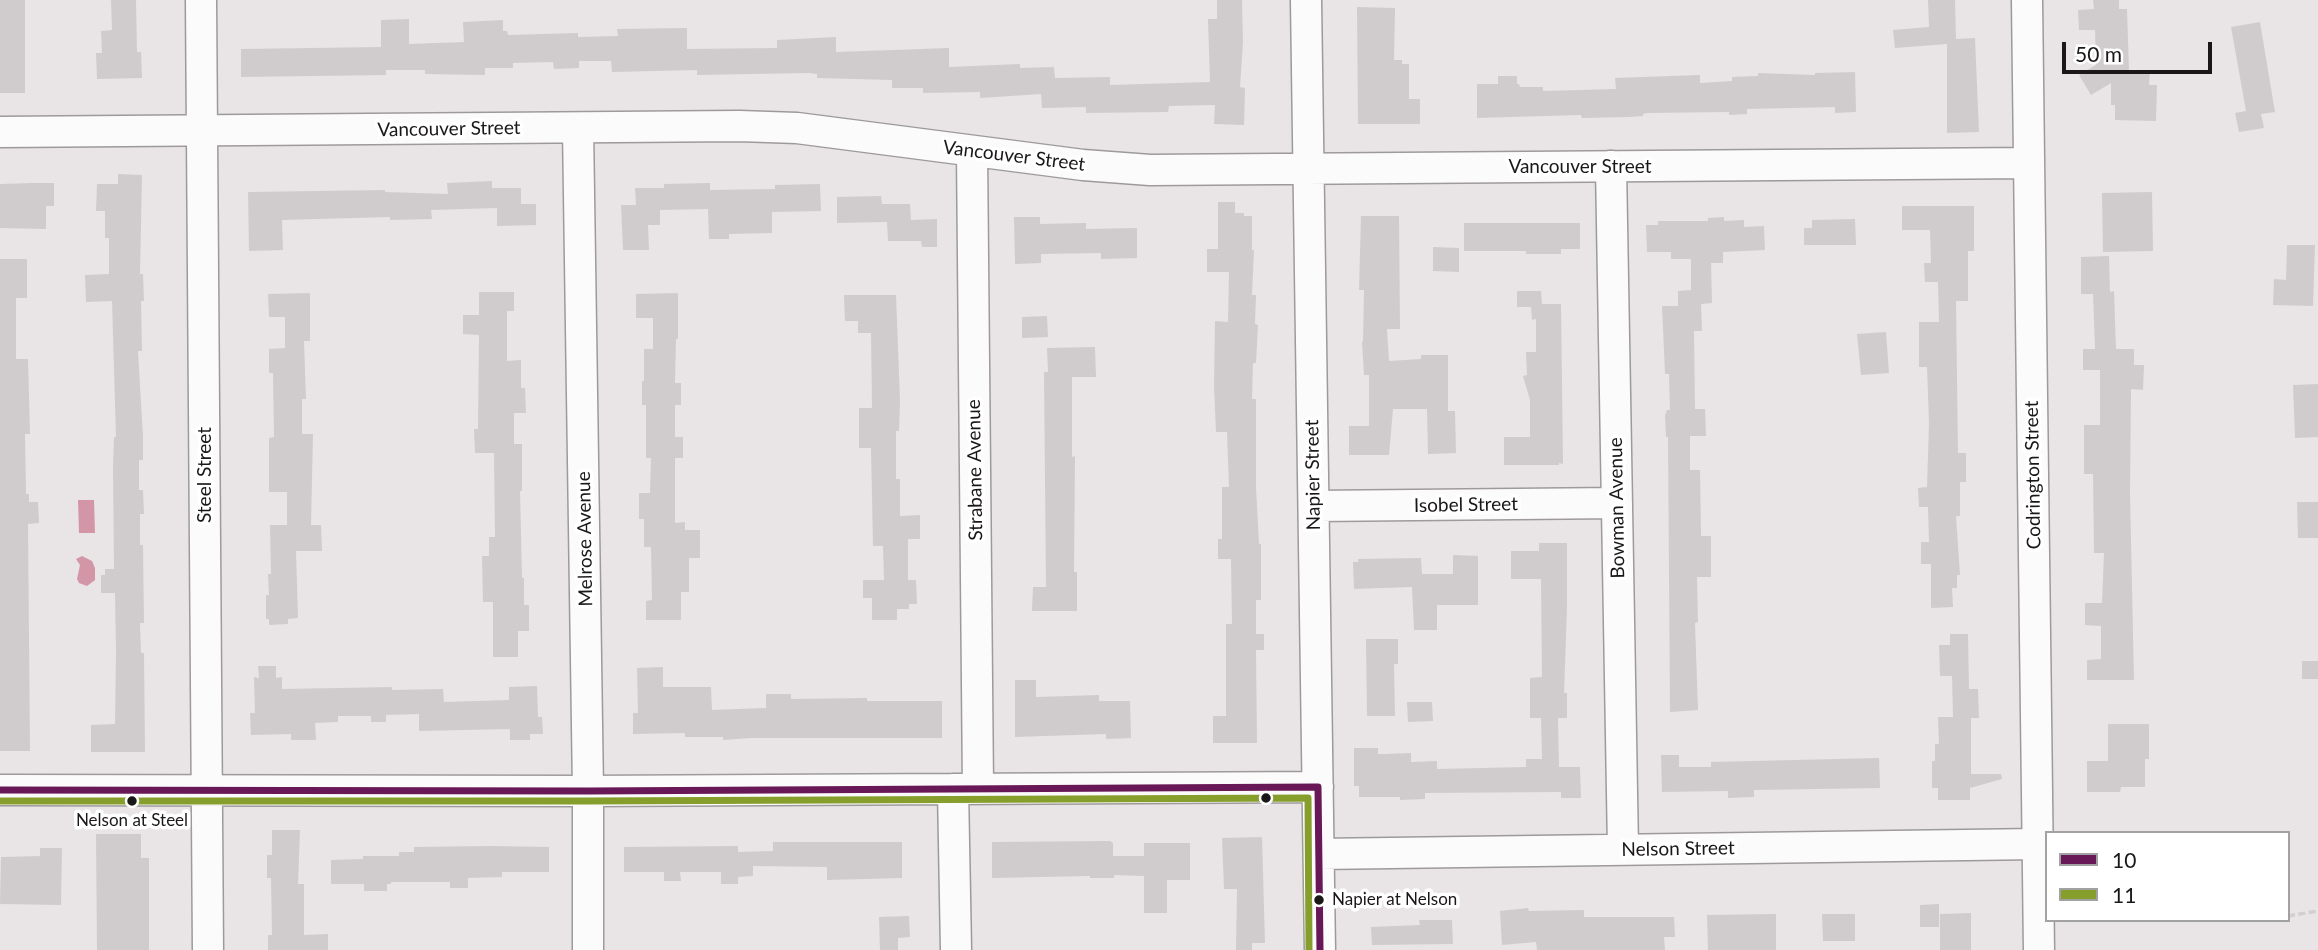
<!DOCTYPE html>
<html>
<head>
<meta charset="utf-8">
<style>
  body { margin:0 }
  #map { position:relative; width:2318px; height:950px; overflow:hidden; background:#e9e4e5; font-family:Lato,sans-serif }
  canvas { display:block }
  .legend { position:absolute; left:2045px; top:831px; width:245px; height:91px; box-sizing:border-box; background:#fff; border:2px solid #a3a2a2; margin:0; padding:9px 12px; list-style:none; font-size:21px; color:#1a1717 }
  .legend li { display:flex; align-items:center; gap:14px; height:35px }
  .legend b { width:35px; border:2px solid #a3a2a2 }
  .scale { position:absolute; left:2062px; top:42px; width:150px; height:32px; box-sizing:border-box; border:4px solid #1a1717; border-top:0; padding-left:9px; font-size:21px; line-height:24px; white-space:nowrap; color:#1a1717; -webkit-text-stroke:5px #fff; paint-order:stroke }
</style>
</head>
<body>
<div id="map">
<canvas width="2318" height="950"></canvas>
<ul class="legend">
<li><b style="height:9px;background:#681757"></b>10</li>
<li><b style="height:9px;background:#869f2c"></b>11</li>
</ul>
<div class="scale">50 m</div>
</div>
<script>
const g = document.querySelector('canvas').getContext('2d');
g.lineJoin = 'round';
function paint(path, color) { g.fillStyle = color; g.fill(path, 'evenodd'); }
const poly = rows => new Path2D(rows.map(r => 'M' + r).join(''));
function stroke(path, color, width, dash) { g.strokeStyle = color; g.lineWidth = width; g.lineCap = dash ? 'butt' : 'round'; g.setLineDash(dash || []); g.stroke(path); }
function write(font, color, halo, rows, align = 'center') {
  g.font = font + ' Lato,sans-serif'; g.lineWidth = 7; g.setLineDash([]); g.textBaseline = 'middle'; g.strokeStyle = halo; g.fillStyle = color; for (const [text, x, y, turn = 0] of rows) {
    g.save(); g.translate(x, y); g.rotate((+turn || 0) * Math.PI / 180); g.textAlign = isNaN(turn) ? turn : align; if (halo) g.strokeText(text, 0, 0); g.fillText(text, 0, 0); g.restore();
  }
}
paint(poly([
  [78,500,94,500,95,533,79,533],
  [82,556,92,561,95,568,95,580,87,586,79,583,77,579,80,565,76,559]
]), '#d396a7');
paint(poly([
  [0,0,25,0,25,93,0,93],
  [111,0,136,0,137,52,141,52,142,78,97,79,96,53,102,53,101,31,112,30],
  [1217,0,1242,0,1243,42,1240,87,1245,88,1244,125,1214,124,1215,105,1169,106,1168,112,1086,113,1086,107,1042,108,1041,94,980,98,980,92,923,93,923,88,892,88,892,80,817,78,817,74,809,73,697,75,697,70,612,72,611,61,579,61,579,68,554,69,553,62,513,63,513,68,485,68,485,75,425,74,425,70,386,70,386,75,241,77,241,49,381,47,381,20,409,19,409,44,464,42,463,22,503,20,503,31,507,31,508,35,578,33,578,37,618,36,617,29,687,28,687,49,777,48,777,40,836,37,836,52,949,48,949,67,1020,64,1020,68,1054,67,1055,78,1110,77,1110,85,1210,82,1208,19,1217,19],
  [1928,0,1955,0,1956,39,1975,38,1979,132,1947,133,1947,44,1895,48,1893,30,1929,27],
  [2093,0,2119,0,2119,9,2127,9,2129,71,2150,71,2149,85,2157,85,2156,121,2115,120,2115,105,2111,105,2111,83,2091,95,2079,75,2096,65,2095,30,2079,30,2078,10,2094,9],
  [1357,7,1395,8,1394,60,1402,60,1402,64,1409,64,1409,99,1420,99,1420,124,1358,124],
  [2260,22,2275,112,2261,114,2264,128,2239,132,2235,113,2246,111,2231,27],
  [1855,72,1856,112,1835,113,1835,107,1747,109,1747,114,1729,115,1729,112,1647,113,1643,114,1643,116,1629,117,1582,118,1581,115,1477,118,1477,84,1498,84,1498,76,1517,76,1517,84,1519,84,1520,87,1543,87,1543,91,1616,89,1615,78,1700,75,1700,83,1732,81,1732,77,1758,76,1758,73,1815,75,1815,73],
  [118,174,142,175,140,274,143,274,144,301,141,301,142,351,138,351,143,436,143,460,139,460,139,490,143,490,144,514,140,514,140,545,143,545,144,623,140,623,141,653,144,653,145,752,91,752,91,725,115,724,116,653,115,593,101,593,101,575,105,575,105,569,114,569,113,467,114,437,116,437,112,301,86,302,85,275,109,274,109,238,105,238,105,211,96,211,97,184,118,184],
  [492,181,492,188,521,188,521,204,536,204,536,225,497,226,497,208,431,210,432,219,390,220,390,217,282,220,283,250,249,251,248,192,385,190,385,192,448,194,447,183],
  [32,183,54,183,54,206,46,206,46,229,0,228,0,184],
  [710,183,710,190,775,189,775,185,820,184,821,211,772,212,772,233,729,234,729,239,709,239,708,209,660,210,660,225,648,225,649,250,623,250,621,205,636,205,635,188,664,188,664,184],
  [2152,192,2153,251,2103,252,2102,193],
  [881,196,882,204,910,204,911,220,937,219,937,247,922,247,921,241,888,241,887,222,837,223,837,197],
  [1218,202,1235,202,1235,213,1244,213,1244,216,1252,216,1252,250,1254,250,1252,295,1256,295,1255,324,1258,325,1256,363,1253,363,1252,399,1256,399,1256,487,1259,544,1261,544,1261,600,1256,600,1256,634,1264,634,1264,650,1256,650,1257,743,1213,743,1213,716,1226,716,1226,624,1232,624,1231,559,1218,559,1218,539,1222,539,1222,487,1229,487,1227,432,1216,432,1214,386,1215,321,1228,322,1229,272,1207,272,1207,249,1218,249],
  [1902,206,1974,206,1974,251,1968,251,1968,301,1956,301,1958,453,1966,453,1966,482,1960,482,1960,516,1956,516,1960,575,1957,575,1957,588,1952,588,1953,607,1931,608,1931,564,1921,564,1921,542,1929,542,1928,507,1919,507,1918,488,1927,487,1929,423,1927,367,1919,367,1919,322,1939,322,1938,282,1925,282,1924,263,1931,263,1930,230,1902,230],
  [1361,216,1399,216,1400,329,1387,329,1389,361,1421,359,1421,355,1448,355,1448,411,1455,411,1456,453,1428,454,1427,409,1393,409,1389,455,1349,455,1349,426,1369,426,1369,375,1364,375,1362,342,1363,341,1364,290,1359,290],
  [1014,217,1040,217,1040,224,1086,223,1086,229,1137,228,1137,258,1101,259,1101,253,1041,254,1041,263,1015,264],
  [1724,217,1724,221,1744,220,1744,227,1764,226,1765,250,1723,252,1723,263,1711,263,1712,303,1701,304,1702,331,1694,331,1695,409,1705,409,1706,436,1690,436,1690,470,1700,470,1701,536,1711,536,1711,577,1697,577,1698,622,1695,623,1698,710,1670,712,1668,437,1666,437,1665,415,1667,410,1670,410,1669,374,1665,374,1662,306,1678,306,1678,291,1691,290,1691,259,1671,259,1671,252,1647,252,1646,225,1658,225,1658,221,1708,221,1708,218],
  [1855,219,1856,245,1804,245,1804,228,1812,228,1812,220],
  [1464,223,1580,223,1580,249,1561,249,1561,254,1526,254,1526,251,1464,251],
  [2287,245,2315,245,2313,306,2273,305,2274,279,2286,280],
  [1433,247,1459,248,1459,272,1433,271],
  [2109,256,2110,292,2114,291,2116,349,2134,349,2134,365,2144,365,2143,390,2131,389,2130,493,2134,680,2087,680,2087,660,2101,659,2101,626,2085,625,2085,603,2102,603,2104,553,2094,553,2093,474,2084,474,2084,425,2100,425,2100,370,2083,370,2083,349,2095,349,2093,294,2081,294,2081,257],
  [0,259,27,259,27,298,16,298,16,359,28,359,30,434,25,434,26,494,29,494,29,502,38,502,39,523,28,524,30,751,0,751],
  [1517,291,1541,291,1542,304,1561,304,1563,464,1559,463,1559,465,1504,465,1504,437,1530,437,1530,400,1523,376,1527,375,1526,352,1536,352,1536,319,1532,320,1531,307,1517,307],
  [479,292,514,292,514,311,507,311,507,361,521,360,521,388,525,388,526,413,514,413,514,444,522,444,522,491,520,491,522,578,524,578,524,605,529,605,529,631,518,631,518,657,493,657,493,602,483,602,482,556,489,556,489,537,495,537,494,453,475,453,474,429,478,429,479,335,463,334,463,315,479,315],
  [310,293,310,341,304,341,306,399,302,399,302,434,313,434,311,525,321,525,322,551,296,551,298,618,288,619,288,624,269,625,269,619,266,619,266,595,269,595,268,574,271,574,270,525,287,525,287,492,269,492,269,438,274,437,273,373,269,373,269,349,285,348,285,317,269,317,268,294],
  [678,293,678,339,676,339,675,383,681,383,681,405,675,405,675,437,683,437,683,458,675,458,675,523,685,522,685,530,700,530,700,558,689,558,689,592,681,592,681,620,646,620,646,601,652,600,651,547,644,547,644,519,639,519,639,493,650,493,651,458,646,458,646,405,642,405,642,381,644,381,644,349,653,349,653,318,636,318,636,294],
  [844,295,896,295,900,401,899,431,896,431,896,479,900,479,900,516,920,515,920,539,908,539,908,580,916,580,917,604,909,604,909,609,897,609,897,620,872,620,872,598,863,598,863,580,884,580,883,546,873,546,871,448,859,448,859,408,872,408,871,333,858,333,858,321,845,321],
  [1047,316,1048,337,1022,338,1022,317],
  [1886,332,1889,373,1861,375,1857,334],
  [1095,347,1096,377,1072,377,1072,457,1075,456,1074,572,1077,572,1077,611,1032,611,1033,587,1046,587,1044,372,1048,372,1047,348],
  [2318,384,2318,437,2295,438,2293,385],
  [2297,502,2318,502,2318,538,2298,538],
  [1539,543,1567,543,1567,608,1564,693,1567,693,1567,718,1558,718,1559,767,1580,767,1581,798,1561,798,1561,792,1425,793,1425,799,1400,800,1400,797,1359,797,1359,786,1354,786,1354,748,1378,748,1378,754,1386,754,1411,753,1411,762,1437,761,1437,769,1526,767,1526,759,1542,759,1541,718,1530,718,1530,678,1542,677,1541,579,1511,579,1511,551,1539,551],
  [1453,555,1478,556,1478,605,1437,605,1437,630,1414,630,1412,587,1354,589,1353,562,1358,562,1358,559,1421,558,1422,574,1453,574],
  [1950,634,1968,634,1969,689,1978,689,1979,718,1971,718,1971,774,2001,774,2002,779,1970,788,1970,800,1938,800,1938,788,1932,788,1932,761,1935,761,1935,744,1939,744,1938,717,1953,717,1952,676,1940,676,1939,645,1950,645],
  [1366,639,1398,639,1398,664,1394,664,1395,716,1367,716],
  [2302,661,2318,661,2318,679,2302,679],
  [258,666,276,666,276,678,282,677,282,689,392,687,392,690,443,689,444,702,509,700,509,687,537,686,538,717,542,717,543,734,530,734,530,740,510,740,510,729,419,731,419,714,386,715,386,722,371,722,371,716,338,716,338,722,315,723,316,740,291,740,291,734,251,735,250,713,255,713,254,677,259,678],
  [663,667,663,687,711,687,712,710,766,708,766,694,791,694,791,699,867,698,867,701,942,701,942,738,750,738,723,740,723,737,685,737,685,733,633,734,633,713,638,713,637,668],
  [1015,680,1036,680,1036,697,1099,695,1099,701,1130,701,1131,738,1106,739,1106,734,1015,737],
  [1407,702,1432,702,1433,721,1408,722],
  [2108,724,2149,724,2149,759,2145,759,2145,787,2121,787,2120,792,2087,792,2087,761,2108,761],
  [1661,755,1679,755,1679,767,1711,767,1711,762,1879,758,1880,788,1754,790,1754,797,1728,798,1728,791,1662,792],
  [272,830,300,830,298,884,304,884,304,935,328,934,328,950,268,950,268,935,272,935,271,878,267,878,267,855,272,855],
  [96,834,141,834,141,858,149,858,149,950,97,950],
  [1262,837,1265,943,1252,943,1252,950,1236,950,1237,889,1224,889,1222,838],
  [1110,841,1113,843,1113,856,1144,856,1144,843,1190,843,1190,880,1167,880,1167,913,1144,913,1144,876,1114,875,1114,878,1090,878,1090,876,992,878,992,842],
  [773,842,902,842,902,878,827,880,827,867,753,866,753,876,738,877,738,884,721,884,721,872,680,872,681,881,664,881,664,872,624,872,624,847,738,846,738,852,773,851],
  [491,846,549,847,549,872,502,872,502,877,468,878,468,888,450,888,450,882,391,882,391,884,387,884,387,891,364,891,364,884,331,884,331,860,363,859,363,856,399,856,399,852,414,852,414,847],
  [40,848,62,848,61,905,0,904,1,857,40,856],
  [1939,904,1939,927,1920,927,1920,905],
  [1528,908,1529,911,1584,910,1584,917,1674,917,1675,937,1664,937,1665,950,1537,950,1536,942,1502,945,1500,911],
  [1971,913,1971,950,1940,950,1940,914],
  [1776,914,1776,950,1708,950,1707,915],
  [1822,914,1855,914,1855,941,1823,941],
  [909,916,910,937,898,938,898,950,880,950,879,917],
  [1419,920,1452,920,1453,944,1372,945,1371,927,1420,925]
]), '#d0cccd');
const minor = poly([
  [201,0,208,950],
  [1306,0,1320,950],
  [2027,0,2039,950],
  [578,128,588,791,588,950],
  [0,132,739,126,797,128,1083,165,1150,170,2029,163],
  [972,151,978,789],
  [1611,166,1623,849],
  [1314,506,1617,503],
  [953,789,956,950],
  [0,790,588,791,1318,787],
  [1319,854,2038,844]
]);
stroke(minor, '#9e9a9b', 33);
stroke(poly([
  [2288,916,2318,911],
  [2256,920,2263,920]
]), '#d0d0d0', 3.5, [7, 3.5]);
stroke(minor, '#fcfbfb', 30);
stroke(poly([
  [0,790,588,791,1318,787,1320,950]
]), '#681757', 7);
stroke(poly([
  [0,801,588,801,1308,798,1309,950]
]), '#869f2c', 7);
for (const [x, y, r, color] of [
  [1266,798,6,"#1a1717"],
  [132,801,6,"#1a1717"],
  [1319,900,6,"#1a1717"]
]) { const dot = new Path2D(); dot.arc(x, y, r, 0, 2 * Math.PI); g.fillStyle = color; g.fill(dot); stroke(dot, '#fff', 2.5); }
write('17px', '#1a1717', '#fff', [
  ["Nelson at Steel",132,821],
  ["Napier at Nelson",1332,900,"left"]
]);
write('19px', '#1a1717', '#fff', [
  ["Vancouver Street",449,129,-1],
  ["Vancouver Street",1014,156,7],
  ["Vancouver Street",1580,167],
  ["Strabane Avenue",975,470,-91],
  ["Steel Street",205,475,-90],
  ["Napier Street",1313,475,-91],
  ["Codrington Street",2033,475,-91],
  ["Isobel Street",1466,505,-1],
  ["Bowman Avenue",1617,508,-91],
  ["Melrose Avenue",585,539,-91],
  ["Nelson Street",1678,849,-1]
]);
</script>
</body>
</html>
